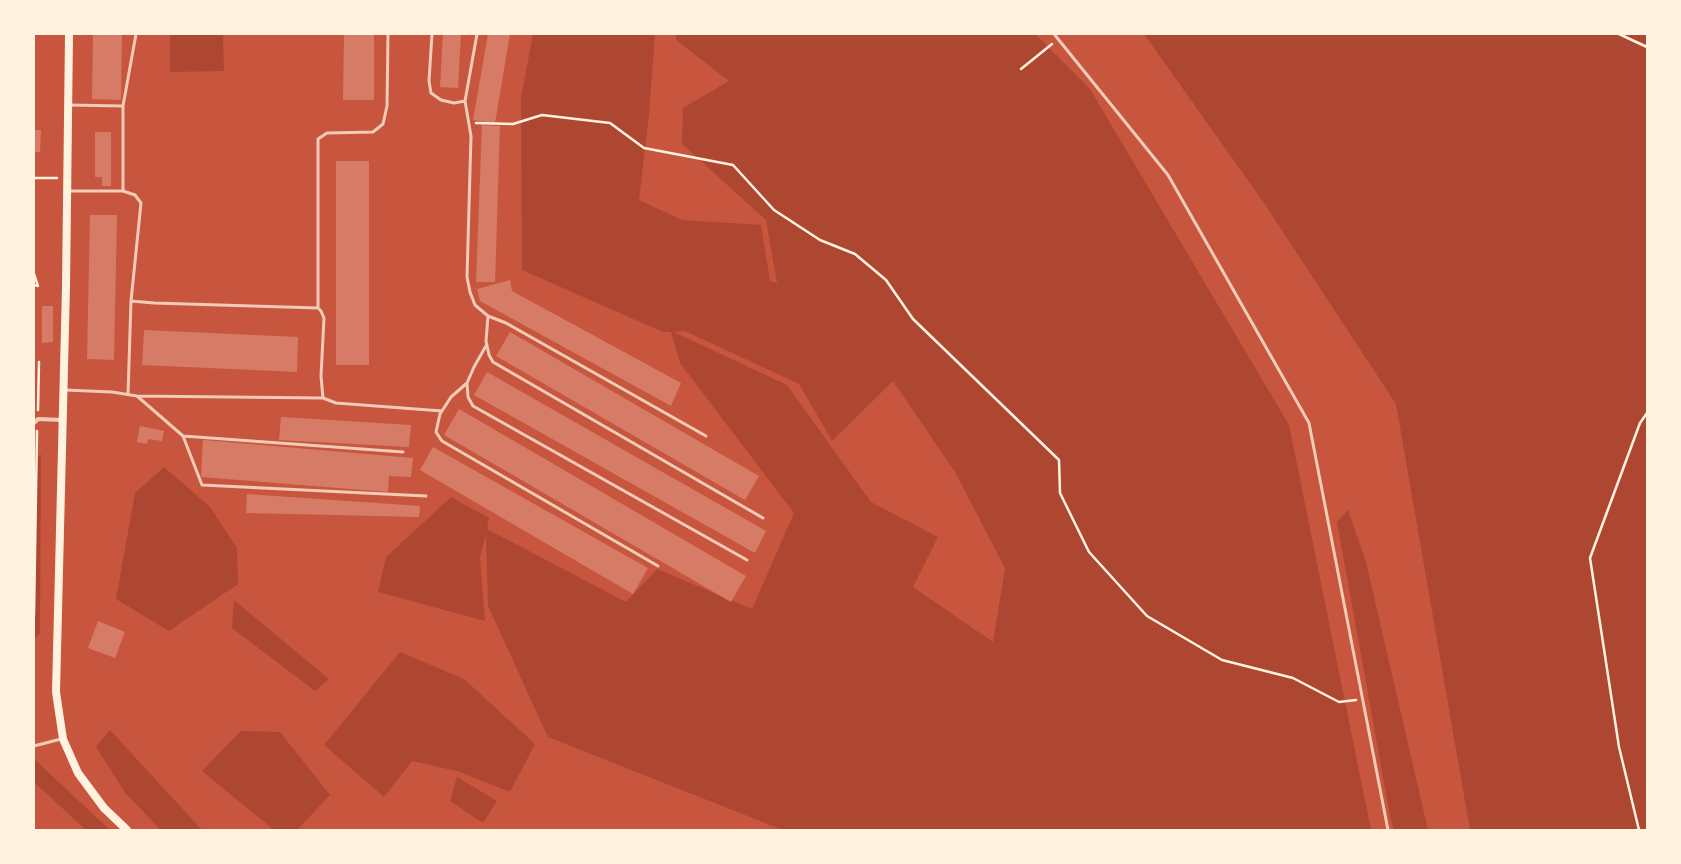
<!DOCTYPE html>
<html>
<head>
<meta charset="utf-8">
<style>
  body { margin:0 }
  #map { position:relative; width:1681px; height:864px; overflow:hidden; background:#c8553d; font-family:"DejaVu Sans",sans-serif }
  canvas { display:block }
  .frame { position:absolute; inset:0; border:35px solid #fff3e0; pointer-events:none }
</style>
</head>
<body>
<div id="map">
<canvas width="1681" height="864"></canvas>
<div class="frame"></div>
</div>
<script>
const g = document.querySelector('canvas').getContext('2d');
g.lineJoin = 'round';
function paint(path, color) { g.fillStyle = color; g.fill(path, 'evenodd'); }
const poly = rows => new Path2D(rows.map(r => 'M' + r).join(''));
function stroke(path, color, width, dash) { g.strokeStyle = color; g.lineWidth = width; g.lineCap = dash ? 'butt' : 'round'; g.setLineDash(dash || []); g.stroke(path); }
paint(poly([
  [170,34,223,34,224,71,170,72],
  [533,34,655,34,649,114,639,200,682,220,761,225,770,281,777,283,766,220,682,144,683,108,729,81,676,40,676,34,1035,34,1090,89,1289,425,1371,830,783,830,548,737,488,606,486,535,480,557,485,621,378,592,386,557,451,497,489,518,487,529,626,602,657,569,752,609,794,513,680,363,671,332,663,332,522,270,521,98],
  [685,331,799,384,832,441,893,381,955,472,1005,568,993,642,913,587,938,537,871,502,787,385,674,332],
  [1144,34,1647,34,1647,830,1470,830,1396,404,1262,200],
  [41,454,40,633,34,639,34,461],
  [164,467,210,507,237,548,238,584,169,631,116,599,135,493],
  [1348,510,1366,562,1428,830,1394,830,1390,816,1337,522],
  [234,600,329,679,315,691,232,628],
  [400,652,464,679,535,744,510,792,457,771,412,761,384,797,324,745],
  [110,730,202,830,161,830,126,794,96,747],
  [241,731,280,732,330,795,297,830,274,830,202,771],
  [34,759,110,830,86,830,34,782],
  [457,777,497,801,483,823,450,801]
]), '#ae4732');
paint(poly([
  [93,34,122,34,121,100,92,99],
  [344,34,374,34,374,100,343,100],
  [443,34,461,34,458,88,440,87],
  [488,34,510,34,495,123,473,120],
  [482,125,500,126,495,282,476,282],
  [34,130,41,130,40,152,34,152],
  [95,132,111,132,111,186,102,186,102,177,95,177],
  [336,161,369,161,369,365,336,365],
  [90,215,117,215,114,360,87,359],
  [510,280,512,291,681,383,671,406,480,301,477,289],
  [42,306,53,306,53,342,42,343],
  [144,330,298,337,297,372,142,365],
  [510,332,759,476,745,500,496,356],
  [487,372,766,531,755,553,474,395],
  [459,409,746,576,731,602,444,435],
  [281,417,411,425,409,447,279,440],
  [140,426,164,431,162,441,148,439,147,444,137,442],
  [203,440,413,458,411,477,389,476,388,492,201,477],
  [433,447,648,568,633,594,420,470],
  [247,494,420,506,419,517,246,513],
  [98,621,125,632,115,658,88,648]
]), '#d67c66');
stroke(poly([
  [1619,34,1647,47],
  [1021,69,1052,44],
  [476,123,513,124,542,115,610,123,644,148,733,165,774,210,820,240,855,254,886,280,913,319,1059,460,1060,493,1089,552,1147,616,1222,660,1293,678,1339,702,1356,700],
  [34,178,57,178],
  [34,274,38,286,34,285],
  [38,410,39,362],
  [34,615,37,431],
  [1639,830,1619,747,1590,558,1640,423,1647,413]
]), '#fff3e0', 2.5);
stroke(poly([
  [432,34,429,81,431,93,441,100,454,103,465,101],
  [477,34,465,101,471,136,467,277,470,292,475,305,488,316,506,323,706,436],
  [1054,34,1168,175,1309,423,1388,830],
  [69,105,123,106],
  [68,191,123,191],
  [131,301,154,303,318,308,321,311,324,318,321,376,323,398,336,403,442,411],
  [318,308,318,139,327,133,373,132,383,124,387,106,388,34],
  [488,316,486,341,489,355,493,362,763,518],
  [487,344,474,367,467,383,468,397,473,406,747,560],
  [467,383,451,397,440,414,436,432,442,441,658,566],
  [65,390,112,392,137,396,323,398],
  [128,394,131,301,141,203,135,195,123,191,123,106,136,34],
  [137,396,183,436,202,485,426,496],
  [183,436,403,452],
  [34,746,61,739]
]), '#f1ccb7', 3);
stroke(poly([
  [34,423,38,419,63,420]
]), '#f1ccb7', 4);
stroke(poly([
  [69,34,66,287,56,692,63,739,78,773,104,808,127,830]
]), '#fff3e0', 8);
</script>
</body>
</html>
